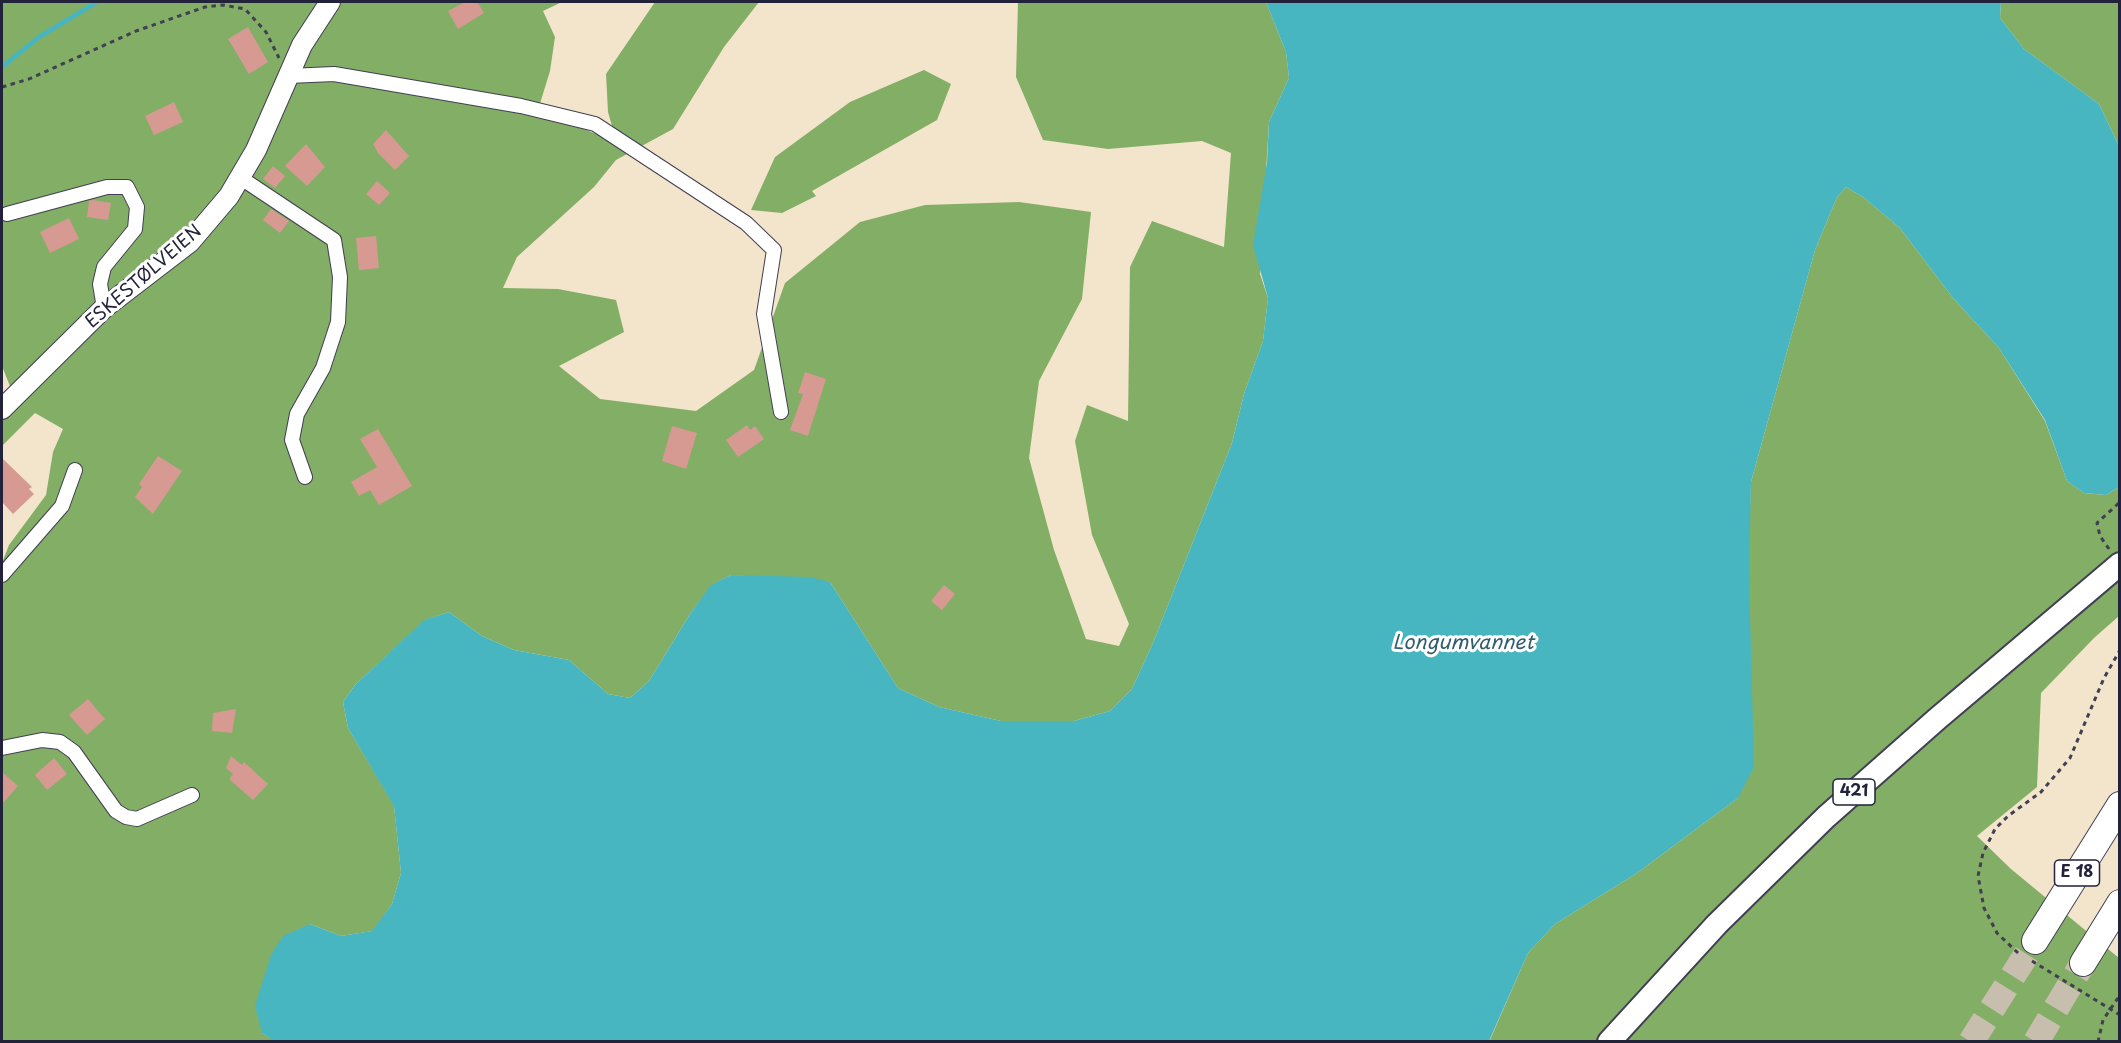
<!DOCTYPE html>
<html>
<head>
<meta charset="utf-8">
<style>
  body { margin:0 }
  #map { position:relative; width:2121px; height:1043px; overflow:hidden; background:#f2e5cb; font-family:"Playpen Sans",sans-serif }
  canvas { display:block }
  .frame { position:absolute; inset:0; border:3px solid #22223b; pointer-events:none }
</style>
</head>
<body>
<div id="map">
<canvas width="2121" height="1043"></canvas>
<div class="frame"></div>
</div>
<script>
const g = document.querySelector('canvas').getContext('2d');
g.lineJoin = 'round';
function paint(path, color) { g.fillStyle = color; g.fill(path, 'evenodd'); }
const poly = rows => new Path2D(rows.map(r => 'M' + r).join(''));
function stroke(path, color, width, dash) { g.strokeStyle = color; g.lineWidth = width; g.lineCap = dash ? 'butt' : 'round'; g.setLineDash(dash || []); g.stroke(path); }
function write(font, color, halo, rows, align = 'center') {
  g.font = font + ' "Playpen Sans",sans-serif'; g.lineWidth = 6; g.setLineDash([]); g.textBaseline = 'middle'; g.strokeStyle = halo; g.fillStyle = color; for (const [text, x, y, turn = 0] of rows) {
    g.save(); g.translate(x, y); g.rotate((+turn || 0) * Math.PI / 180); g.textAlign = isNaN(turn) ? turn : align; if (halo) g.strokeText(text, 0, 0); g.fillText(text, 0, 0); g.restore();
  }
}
paint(poly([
  [2,2,562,2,543,11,555,37,550,71,538,110,601,136,615,136,608,112,606,74,655,2,759,2,724,47,673,129,616,160,594,187,517,257,503,288,558,289,616,300,624,332,559,366,600,399,696,411,754,370,785,283,860,222,925,205,1019,202,1091,212,1082,299,1039,381,1029,458,1054,550,1086,639,1119,646,1129,624,1092,535,1075,441,1087,405,1128,421,1130,267,1152,221,1224,247,1231,153,1202,141,1108,149,1043,140,1016,77,1018,2,1266,2,1286,52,1289,78,1269,122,1260,274,1268,298,1263,341,1244,394,1232,443,1153,643,1132,689,1110,711,1074,721,1001,721,939,707,898,688,830,582,731,575,712,585,690,614,649,681,630,698,608,694,569,660,514,650,482,636,449,612,425,620,355,685,343,702,348,728,394,805,401,873,392,904,373,931,341,936,310,924,262,1033,276,1041,2,1041,2,563,9,545,46,495,53,452,63,429,35,413,2,446,2,412,15,399,2,366],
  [2001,2,2119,2,2119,146,2099,104,2024,49,2000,18],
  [924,70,951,84,937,120,812,191,816,196,782,213,751,210,775,157,850,102],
  [1846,187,1863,197,1900,228,1953,298,1999,348,2045,421,2067,481,2084,493,2106,495,2119,487,2119,616,2094,638,2041,693,2037,787,1977,836,2011,869,2119,958,2119,1041,1489,1042,1528,953,1555,924,1637,873,1738,798,1751,482,1815,250,1837,197]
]), '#83ae66');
paint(poly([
  [1266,2,2001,2,2000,18,2024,49,2099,104,2119,146,2119,487,2106,495,2084,493,2067,481,2045,420,1999,348,1953,298,1900,228,1863,197,1846,187,1837,197,1815,250,1751,482,1749,576,1754,767,1738,798,1637,873,1555,924,1528,953,1489,1041,276,1042,262,1033,255,1006,271,955,283,936,310,924,341,936,372,931,392,904,401,873,394,806,348,728,343,702,355,685,424,620,449,612,482,636,514,650,569,660,608,694,630,698,649,681,690,614,711,585,731,575,810,577,830,582,898,688,939,707,1001,721,1074,721,1110,711,1132,689,1153,643,1232,443,1244,394,1263,341,1268,298,1253,245,1267,163,1269,122,1289,78,1286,52]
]), '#47b6c0');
stroke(poly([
  [2,67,39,37,97,2]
]), '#47b6c0', 4.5);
paint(poly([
  [465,2,477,2,484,13,458,29,448,11],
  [248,27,268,62,249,74,228,39],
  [174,102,183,122,154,135,145,116],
  [386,130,409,156,395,170,378,153,373,144],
  [306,144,325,167,307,186,285,166],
  [273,166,285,176,275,188,263,179],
  [377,181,390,193,379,205,366,194],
  [93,200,111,203,108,220,87,217,89,201],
  [271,209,289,221,280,233,263,220],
  [69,218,79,239,50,253,40,232],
  [376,236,379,268,359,270,356,238],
  [805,372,826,379,808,436,790,430,803,394,798,393],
  [747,425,750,430,755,426,764,439,738,457,726,440],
  [672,426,697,433,686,469,662,461],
  [378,429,412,486,379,505,370,490,359,496,351,482,377,467,360,439],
  [158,456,182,471,153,514,135,497,142,487,139,484],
  [2,458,32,487,29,489,34,494,13,514,2,502],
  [944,585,955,594,942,610,931,601],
  [88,699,105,719,87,735,69,715],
  [236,709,232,733,212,731,213,713],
  [231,756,242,765,244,762,268,784,253,800,229,779,233,774,226,768],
  [54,758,67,774,47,790,35,775],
  [2,772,18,786,2,804]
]), '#d69a92');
stroke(poly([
  [1971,1042,2035,941],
  [2036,1042,2083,963]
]), '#c8beae', 26, [26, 13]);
const street = poly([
  [288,76,334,74,521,106,595,124,746,223,774,250,764,314,781,412],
  [241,178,334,240,340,277,338,322,323,368,297,414,292,440,305,477],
  [7,214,107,187,127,187,137,207,135,229,104,267,100,284,104,308],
  [2,575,62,506,75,470],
  [2,748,42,740,60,742,74,752,116,811,126,817,137,819,192,795]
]);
const secondary = poly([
  [2,409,104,308,190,242,229,196,256,150,302,45,330,2]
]);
const primary = poly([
  [1609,1042,1717,924,1826,817,1937,719,2120,564]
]);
const highway = poly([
  [2035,941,2120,805],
  [2083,963,2120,903]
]);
stroke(street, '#413f51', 16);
stroke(secondary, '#413f51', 22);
stroke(primary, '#413f51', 26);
stroke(highway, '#413f51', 28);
stroke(poly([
  [2,87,29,79,136,31,205,7,223,5,245,9,266,32,279,58],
  [2109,549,2100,536,2097,523,2120,502],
  [2018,953,1997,933,1984,908,1978,876,1983,853,1995,829,2008,816,2041,792,2070,758,2104,678,2120,650],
  [2032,961,2120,1015],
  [2098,1042,2103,1020,2120,995]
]), '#413f51', 3, [4.5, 4.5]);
stroke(street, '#fff', 14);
stroke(secondary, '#fff', 20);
stroke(primary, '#fff', 22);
stroke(highway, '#fff', 26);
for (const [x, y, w] of [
  [1854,792,42],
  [2077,873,45]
]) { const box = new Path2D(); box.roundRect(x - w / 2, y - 13, w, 26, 4.5); g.fillStyle = '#fff'; g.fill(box); stroke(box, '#22223b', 1.5); }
write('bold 16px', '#22223b', null, [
  ["421",1854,792],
  ["E 18",2077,873]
]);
write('18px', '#22223b', '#fff', [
  ["ESKESTØLVEIEN",144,277,-41]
]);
write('italic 20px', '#315d70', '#fff', [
  ["Longumvannet",1463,643]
]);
</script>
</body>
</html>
